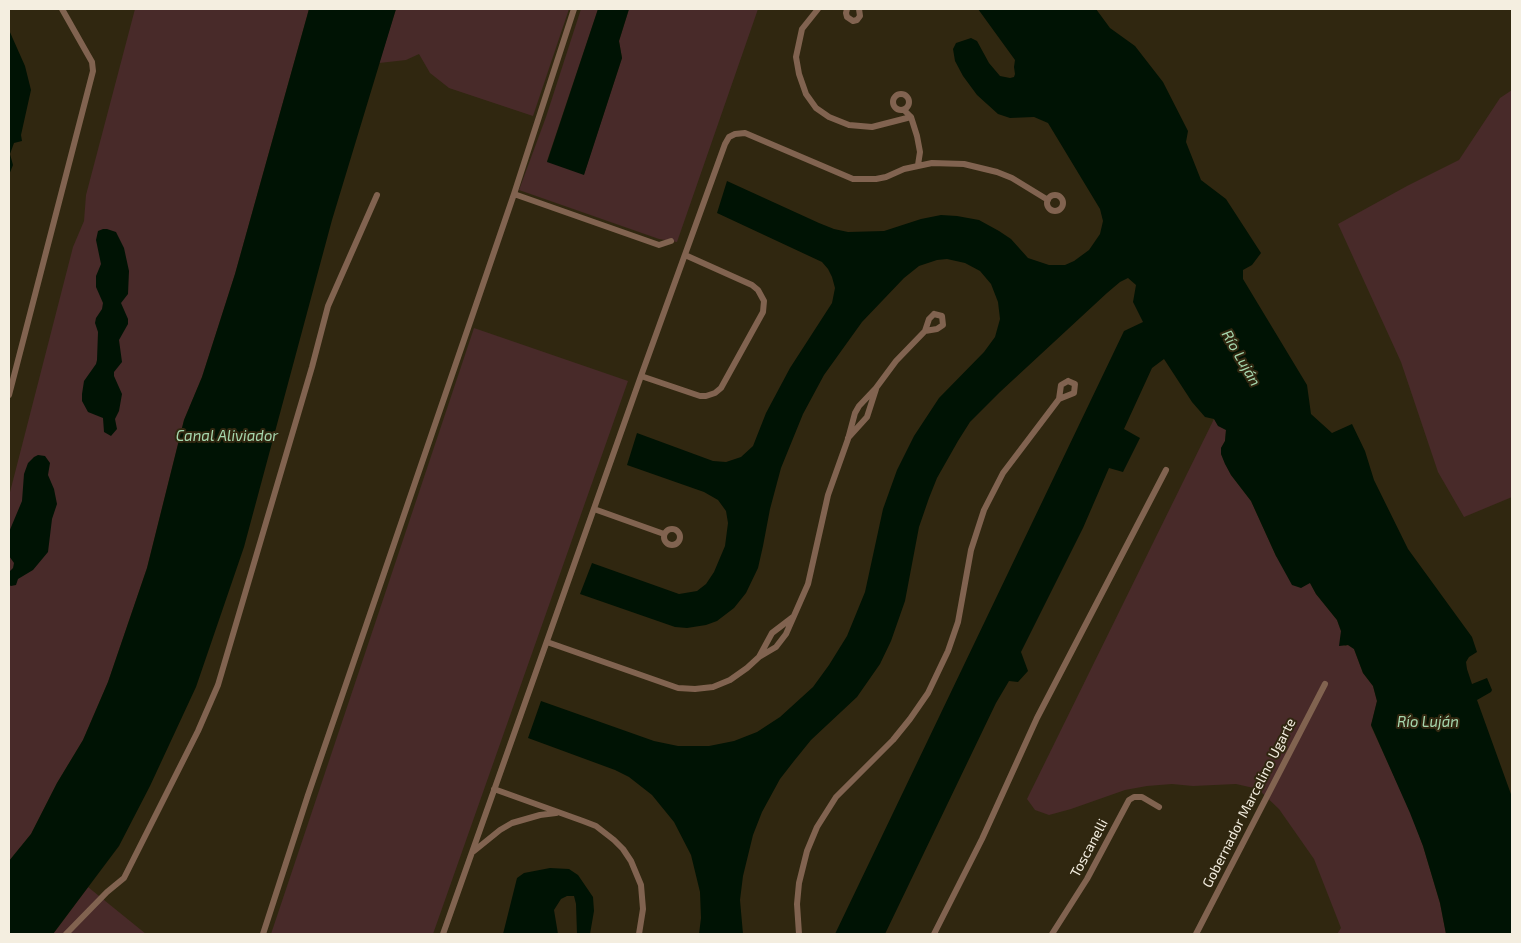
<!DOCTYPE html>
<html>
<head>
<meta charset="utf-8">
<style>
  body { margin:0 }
  #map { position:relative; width:1521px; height:943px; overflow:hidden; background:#302710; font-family:"Exo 2",sans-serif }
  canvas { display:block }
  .frame { position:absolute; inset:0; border:10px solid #f4eee0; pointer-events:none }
</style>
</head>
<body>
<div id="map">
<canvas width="1521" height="943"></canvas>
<div class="frame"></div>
</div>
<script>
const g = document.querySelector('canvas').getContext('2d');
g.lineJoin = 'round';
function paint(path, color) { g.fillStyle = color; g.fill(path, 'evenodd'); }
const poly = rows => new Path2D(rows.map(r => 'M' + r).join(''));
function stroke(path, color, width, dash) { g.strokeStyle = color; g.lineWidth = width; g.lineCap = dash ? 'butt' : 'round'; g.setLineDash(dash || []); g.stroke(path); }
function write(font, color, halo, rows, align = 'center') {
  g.font = font + ' "Exo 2",sans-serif'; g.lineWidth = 4; g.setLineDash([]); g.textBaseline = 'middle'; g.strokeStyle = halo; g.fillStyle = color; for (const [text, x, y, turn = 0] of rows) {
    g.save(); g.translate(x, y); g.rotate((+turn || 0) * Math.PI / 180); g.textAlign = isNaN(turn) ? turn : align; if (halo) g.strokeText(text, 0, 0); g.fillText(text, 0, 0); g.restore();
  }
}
paint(poly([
  [135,9,309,9,235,274,202,377,184,420,147,568,108,682,83,740,57,783,31,834,9,861,9,496,73,247,84,221,86,195],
  [396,9,569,9,533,116,449,88,430,73,419,54,406,60,379,63],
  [581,9,598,9,547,161,584,174,622,58,619,41,629,9,758,9,677,242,659,239,519,190,546,117],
  [1512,90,1512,497,1464,517,1438,472,1401,362,1338,224,1407,186,1459,160,1500,98],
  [474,328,628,381,433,934,271,934],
  [1214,419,1218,425,1226,430,1225,441,1221,448,1221,454,1231,475,1251,501,1276,556,1310,583,1316,594,1337,620,1341,631,1341,639,1345,646,1348,645,1354,649,1363,673,1373,686,1377,701,1371,726,1411,813,1423,846,1440,903,1446,934,1337,934,1341,928,1314,859,1279,809,1258,789,1236,784,1193,786,1172,784,1147,786,1125,790,1071,809,1049,815,1035,810,1027,799],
  [88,887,146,934,53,934]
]), '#482a29');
paint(poly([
  [309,9,396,9,332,220,244,547,196,687,150,786,119,846,53,934,9,934,9,861,31,834,57,783,83,740,108,682,147,568,184,420,202,377,235,274],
  [598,9,629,9,619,41,622,58,584,175,547,162],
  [978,9,1096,9,1110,28,1135,46,1163,82,1188,131,1186,142,1201,180,1226,199,1261,253,1252,265,1243,270,1243,279,1307,385,1311,414,1332,433,1352,424,1365,451,1374,480,1408,549,1472,637,1477,652,1469,657,1466,662,1467,669,1472,684,1487,678,1492,690,1491,692,1477,700,1512,797,1512,934,1446,934,1440,903,1423,846,1410,813,1371,725,1377,701,1373,686,1363,673,1354,649,1348,645,1339,646,1341,631,1337,620,1316,594,1310,583,1301,588,1292,585,1276,556,1251,501,1231,475,1225,464,1221,454,1221,448,1225,441,1226,430,1218,426,1214,419,1205,417,1192,402,1164,359,1152,368,1124,429,1140,438,1123,472,1109,468,1083,528,1021,652,1028,671,1018,682,1009,681,996,703,885,934,835,934,1124,331,1143,322,1133,302,1136,285,1128,278,1120,282,1107,293,1000,392,970,422,958,441,937,478,929,498,919,527,905,601,891,641,880,664,857,697,811,740,794,761,780,779,762,812,753,835,743,876,740,900,743,934,699,934,701,918,700,892,691,855,674,822,652,795,629,777,615,770,528,738,541,701,654,741,678,746,709,746,734,741,757,732,780,717,813,687,829,665,847,636,865,592,883,509,897,470,914,436,939,398,984,352,995,337,1000,319,998,302,991,284,980,271,965,263,947,259,937,260,919,266,904,278,862,322,824,375,803,414,781,468,770,509,763,546,758,568,746,593,734,608,717,621,706,625,687,628,675,627,580,594,592,563,679,594,697,591,706,584,714,572,725,546,728,523,726,511,718,500,704,492,627,465,637,433,713,461,726,462,741,457,753,446,766,413,790,368,832,303,835,288,832,277,828,269,822,262,717,213,727,181,819,223,834,229,848,232,884,231,921,219,941,215,957,216,979,220,999,231,1011,239,1028,258,1049,265,1065,265,1074,261,1089,250,1100,234,1103,221,1100,209,1048,123,1034,117,1010,118,998,114,977,95,963,76,955,61,953,49,956,43,971,38,977,41,989,63,1000,76,1010,78,1014,77,1015,74,1014,67,1015,60],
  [9,30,25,66,31,90,21,135,22,141,14,143,10,154,13,165,9,175],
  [103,229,107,229,116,232,124,248,129,271,128,294,121,303,128,319,128,324,119,340,122,362,114,372,114,376,122,394,119,411,115,419,117,429,111,436,104,432,103,418,88,412,82,401,82,394,84,381,96,364,97,360,98,332,95,323,96,318,102,309,103,303,96,287,96,276,101,264,96,240,98,231],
  [38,455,45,456,50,463,48,475,54,489,57,504,52,519,48,552,33,570,18,579,16,585,11,586,9,585,9,572,13,568,14,563,9,556,9,532,22,501,24,474,28,463,34,457],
  [550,868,569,869,578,875,593,897,594,911,590,934,577,934,576,904,574,896,567,896,561,899,554,910,558,934,503,934,517,878,524,873]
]), '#001304');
stroke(poly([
  [818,9,802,29,796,57,799,74,806,94,816,108,829,117,849,125,872,127,911,117],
  [847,9,846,13,847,17,853,21,857,20,860,16,859,9],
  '893 102a8 8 0 1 1 16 0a8 8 0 1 1-16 0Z',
  [904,110,911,117,917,136,920,152,918,165],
  [514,194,659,245,671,241],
  '1047 203a8 8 0 1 1 16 0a8 8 0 1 1-16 0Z',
  [934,314,942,316,943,325,937,329,925,331,929,319,934,314],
  [641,376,700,396,706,396,715,393,721,388,763,312,764,301,758,290,752,285,685,255],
  [1068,381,1075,384,1074,393,1059,399,1061,385,1068,381],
  [9,395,93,71,92,62,88,55,62,9],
  [848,438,867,417,876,389],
  [594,509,664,534],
  '664 537a8 8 0 1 1 16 0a8 8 0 1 1-16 0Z',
  [547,642,678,688,695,689,713,687,730,680,747,668,759,657,776,647,786,634,808,584,828,495,848,439,855,413,859,406,876,388,896,361,925,331],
  [759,657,772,633,793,617],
  [494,789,583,821,596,826,614,840,623,849,631,861,641,885,643,909,639,934],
  [474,851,500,830,512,823,540,815,556,813],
  [66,934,107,892,124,878,198,731,218,685,312,367,328,306,377,195],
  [263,934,308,795,514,194,574,9],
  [443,934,641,376,725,144,729,137,735,134,745,133,853,179,876,179,886,177,904,169,932,163,964,164,997,172,1012,178,1048,200],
  [799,934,797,904,799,883,807,851,817,827,836,797,893,740,910,719,928,693,948,651,958,622,971,550,984,510,1003,473,1059,399],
  [934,934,982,839,1037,718,1166,470],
  [1052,934,1087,879,1129,800,1134,797,1142,797,1159,807],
  [1196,934,1325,684]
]), '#816350', 6);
write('14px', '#f4eee0', '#302710', [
  ["Gobernador Marcelino Ugarte",1249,803,-63],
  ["Toscanelli",1089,848,-62]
]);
write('italic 15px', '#a6d7ae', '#302710', [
  ["Río Luján",1241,358,60],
  ["Canal Aliviador",227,436],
  ["Río Luján",1428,722]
]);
</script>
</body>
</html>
